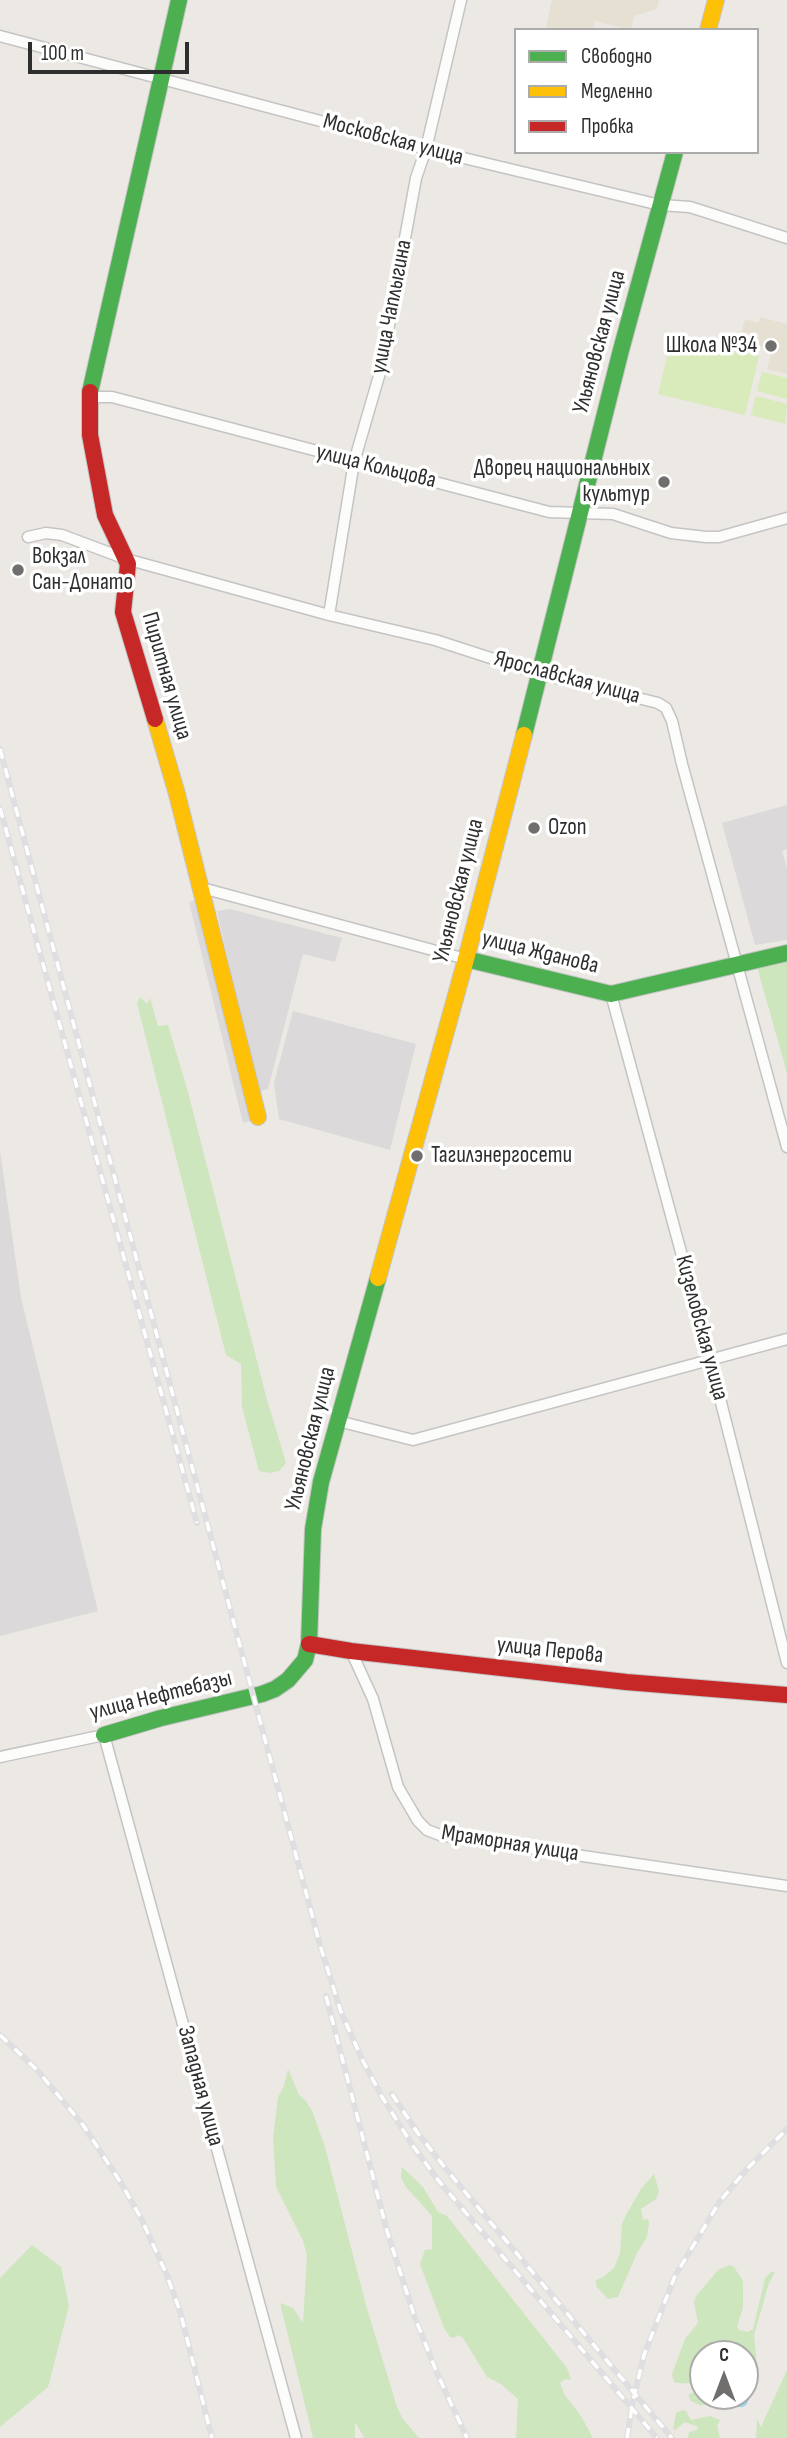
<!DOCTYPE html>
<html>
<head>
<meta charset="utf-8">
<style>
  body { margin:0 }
  #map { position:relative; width:787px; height:2438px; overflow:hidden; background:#ece8e4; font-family:"Sofia Sans Condensed",sans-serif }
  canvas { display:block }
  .legend { position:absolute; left:514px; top:28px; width:245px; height:126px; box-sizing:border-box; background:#fff; border:2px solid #ababab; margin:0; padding:9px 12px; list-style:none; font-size:21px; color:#2e2e2e }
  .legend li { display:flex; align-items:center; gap:14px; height:35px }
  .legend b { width:35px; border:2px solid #ababab }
  .north { position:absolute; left:689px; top:2340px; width:70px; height:70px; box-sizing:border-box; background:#fff; border:2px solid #ababab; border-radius:50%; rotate:0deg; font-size:19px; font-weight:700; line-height:28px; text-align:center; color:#2e2e2e }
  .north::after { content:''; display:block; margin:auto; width:24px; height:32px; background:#706f6e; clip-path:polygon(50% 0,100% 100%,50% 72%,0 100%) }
  .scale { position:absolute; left:28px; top:42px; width:161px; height:32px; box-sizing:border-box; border:4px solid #2e2e2e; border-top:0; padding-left:9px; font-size:21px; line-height:24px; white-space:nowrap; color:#2e2e2e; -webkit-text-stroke:5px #fff; paint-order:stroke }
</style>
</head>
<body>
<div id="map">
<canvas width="787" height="2438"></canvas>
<ul class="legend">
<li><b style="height:9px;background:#4caf50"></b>Свободно</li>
<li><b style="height:9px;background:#ffc107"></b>Медленно</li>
<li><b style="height:9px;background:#c62828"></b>Пробка</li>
</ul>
<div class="north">С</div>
<div class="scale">100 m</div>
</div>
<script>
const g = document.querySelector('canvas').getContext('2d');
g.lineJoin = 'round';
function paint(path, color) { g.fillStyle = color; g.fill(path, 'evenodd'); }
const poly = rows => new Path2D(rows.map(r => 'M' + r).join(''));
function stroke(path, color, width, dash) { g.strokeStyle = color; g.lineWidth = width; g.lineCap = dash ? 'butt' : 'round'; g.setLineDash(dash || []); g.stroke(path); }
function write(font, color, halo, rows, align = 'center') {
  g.font = font + ' "Sofia Sans Condensed",sans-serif'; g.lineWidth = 7; g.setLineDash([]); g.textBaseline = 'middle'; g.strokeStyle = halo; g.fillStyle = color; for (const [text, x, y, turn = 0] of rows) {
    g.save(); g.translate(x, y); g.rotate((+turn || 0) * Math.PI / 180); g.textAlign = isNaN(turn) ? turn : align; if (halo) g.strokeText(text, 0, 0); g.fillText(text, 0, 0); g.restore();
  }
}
paint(poly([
  [787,805,787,849,782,851,787,868,787,940,755,945,722,823],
  [201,899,255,1120,243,1123,189,902],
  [230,909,342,938,335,962,303,954,268,1089,258,1092,217,911],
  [293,1011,416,1044,390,1150,279,1119,274,1083],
  [0,1151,21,1298,98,1611,0,1636]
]), '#dcd9db');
paint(poly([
  [552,0,659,0,657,9,634,16,631,30,595,21,593,30,558,30,546,27],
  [760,317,787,324,787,374,767,369,772,350,739,341,745,319,758,323]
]), '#e6e0d3');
paint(poly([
  [787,959,787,1073,757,967],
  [140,997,147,1004,150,998,158,1026,168,1025,188,1092,266,1396,286,1463,279,1471,270,1473,259,1471,242,1407,241,1364,226,1355,137,1003],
  [288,2069,299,2095,306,2101,313,2113,325,2147,366,2305,397,2407,403,2419,419,2438,364,2438,355,2422,355,2438,313,2438,280,2303,293,2308,303,2323,307,2255,303,2241,276,2187,273,2138,278,2097,284,2086],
  [402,2167,423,2187,438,2212,447,2216,567,2368,571,2380,565,2379,560,2383,564,2394,581,2416,593,2438,516,2438,518,2399,501,2384,487,2377,463,2338,458,2335,454,2338,450,2337,444,2328,420,2264,425,2250,432,2249,432,2216,406,2187,401,2178],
  [654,2174,659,2191,656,2199,641,2209,643,2220,648,2219,649,2224,647,2237,637,2253,618,2297,608,2299,596,2286,596,2280,603,2277,614,2268,620,2253,622,2224,626,2215,641,2189],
  [32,2245,61,2267,69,2306,48,2387,0,2427,0,2278],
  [730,2265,734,2267,743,2281,743,2307,737,2327,739,2330,748,2332,753,2329,765,2278,771,2272,775,2272,769,2283,754,2335,757,2365,756,2369,749,2353,744,2352,742,2354,703,2354,703,2396,724,2396,711,2405,700,2405,691,2401,688,2395,698,2390,699,2384,677,2383,674,2382,672,2374,685,2339,698,2323,694,2302,696,2296,718,2270],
  [787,2370,787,2438,756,2438,757,2419,761,2427],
  [682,2410,686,2411,691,2420,710,2416,720,2420,717,2426,720,2438,688,2438,689,2432,697,2430,698,2427,685,2422,675,2430,673,2429,676,2413]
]), '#cee6be');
paint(poly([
  [672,336,759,356,745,415,658,394],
  [762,372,787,378,787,399,757,391],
  [756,396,787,404,785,424,751,415]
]), '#d9eabb');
paint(poly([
  [744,2352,752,2358,753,2386,747,2404,743,2407,733,2407,731,2397,724,2397,745,2396,745,2354,742,2354]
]), '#99d6ec');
const street = poly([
  [0,36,426,149,660,205,690,207,787,238],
  [89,397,112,397,549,512,613,514,671,533,706,537,719,537,787,518],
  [28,537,46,533,62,535,126,559,329,615,435,640,540,674,658,703,666,708,672,721,682,764,787,1147],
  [329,615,354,462,381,369,416,178,426,149,461,0],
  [202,888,466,959],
  [611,994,710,1359,787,1663],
  [338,1421,413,1440,787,1339],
  [351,1651,373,1699,398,1787,418,1821,427,1830,440,1835,787,1886],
  [0,1757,104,1735,296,2438]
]);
const fast = poly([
  [90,392,179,0],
  [524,735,621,350,675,152],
  [466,959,611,994,787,953],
  [104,1735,161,1718,262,1694,275,1689,288,1680,305,1660,309,1644,313,1529,321,1482,378,1278]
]);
const slow = poly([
  [708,30,716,0],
  [155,719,177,794,258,1117],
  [378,1278,466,959,524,735]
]);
const jam = poly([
  [90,392,90,435,105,515,128,564,123,612,155,719],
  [309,1644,351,1651,626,1682,787,1695]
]);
stroke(street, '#c5c4c5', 13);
stroke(fast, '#c5c4c5', 18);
stroke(slow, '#c5c4c5', 18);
stroke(jam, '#c5c4c5', 18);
stroke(street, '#fcfcfb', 10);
stroke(fast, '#4caf50', 16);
stroke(slow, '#ffc107', 16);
stroke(jam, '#c62828', 16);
const rail = poly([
  [0,749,320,1945,341,2012,363,2061,382,2097,413,2146,438,2180,657,2438],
  [0,808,197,1523],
  [326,1996,387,2231,414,2315,437,2373,467,2438],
  [0,2035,37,2070,83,2125,121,2183,141,2218,166,2273,180,2311,212,2438],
  [392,2094,417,2132,450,2174,672,2438],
  [627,2438,633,2401,644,2355,675,2276,720,2201,746,2170,787,2129]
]);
stroke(rail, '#dfdfe1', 6);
stroke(rail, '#fff', 3.5, [10]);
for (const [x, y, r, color] of [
  [771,346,7,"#706f6e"],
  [664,482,7,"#706f6e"],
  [18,570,7,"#706f6e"],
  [534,828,7,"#706f6e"],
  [417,1156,7,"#706f6e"]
]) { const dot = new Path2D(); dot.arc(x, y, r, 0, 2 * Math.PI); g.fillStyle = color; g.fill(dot); stroke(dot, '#fff', 2.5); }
write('23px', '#2e2e2e', '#fff', [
  ["Московская улица",393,140,15],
  ["улица Чаплыгина",392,307,-79],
  ["Ульяновская улица",600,342,-75],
  ["улица Кольцова",376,467,14],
  ["Пиритная улица",166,676,74],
  ["Ярославская улица",567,678,15],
  ["Ульяновская улица",459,891,-76],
  ["улица Жданова",540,953,14],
  ["Кизеловская улица",701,1328,75],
  ["Ульяновская улица",311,1439,-76],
  ["улица Перова",550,1651,6],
  ["улица Нефтебазы",161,1696,-14],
  ["Мраморная улица",510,1844,9],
  ["Западная улица",200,2086,75]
]);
write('23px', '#2e2e2e', '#fff', [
  ["Школа №34",757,346,"right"],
  ["Дворец национальных",650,469,"right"],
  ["культур",650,495,"right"],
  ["Вокзал",32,557],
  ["Сан-Донато",32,583],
  ["Ozon",548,828],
  ["Тагилэнергосети",431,1156]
], 'left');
</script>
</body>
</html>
